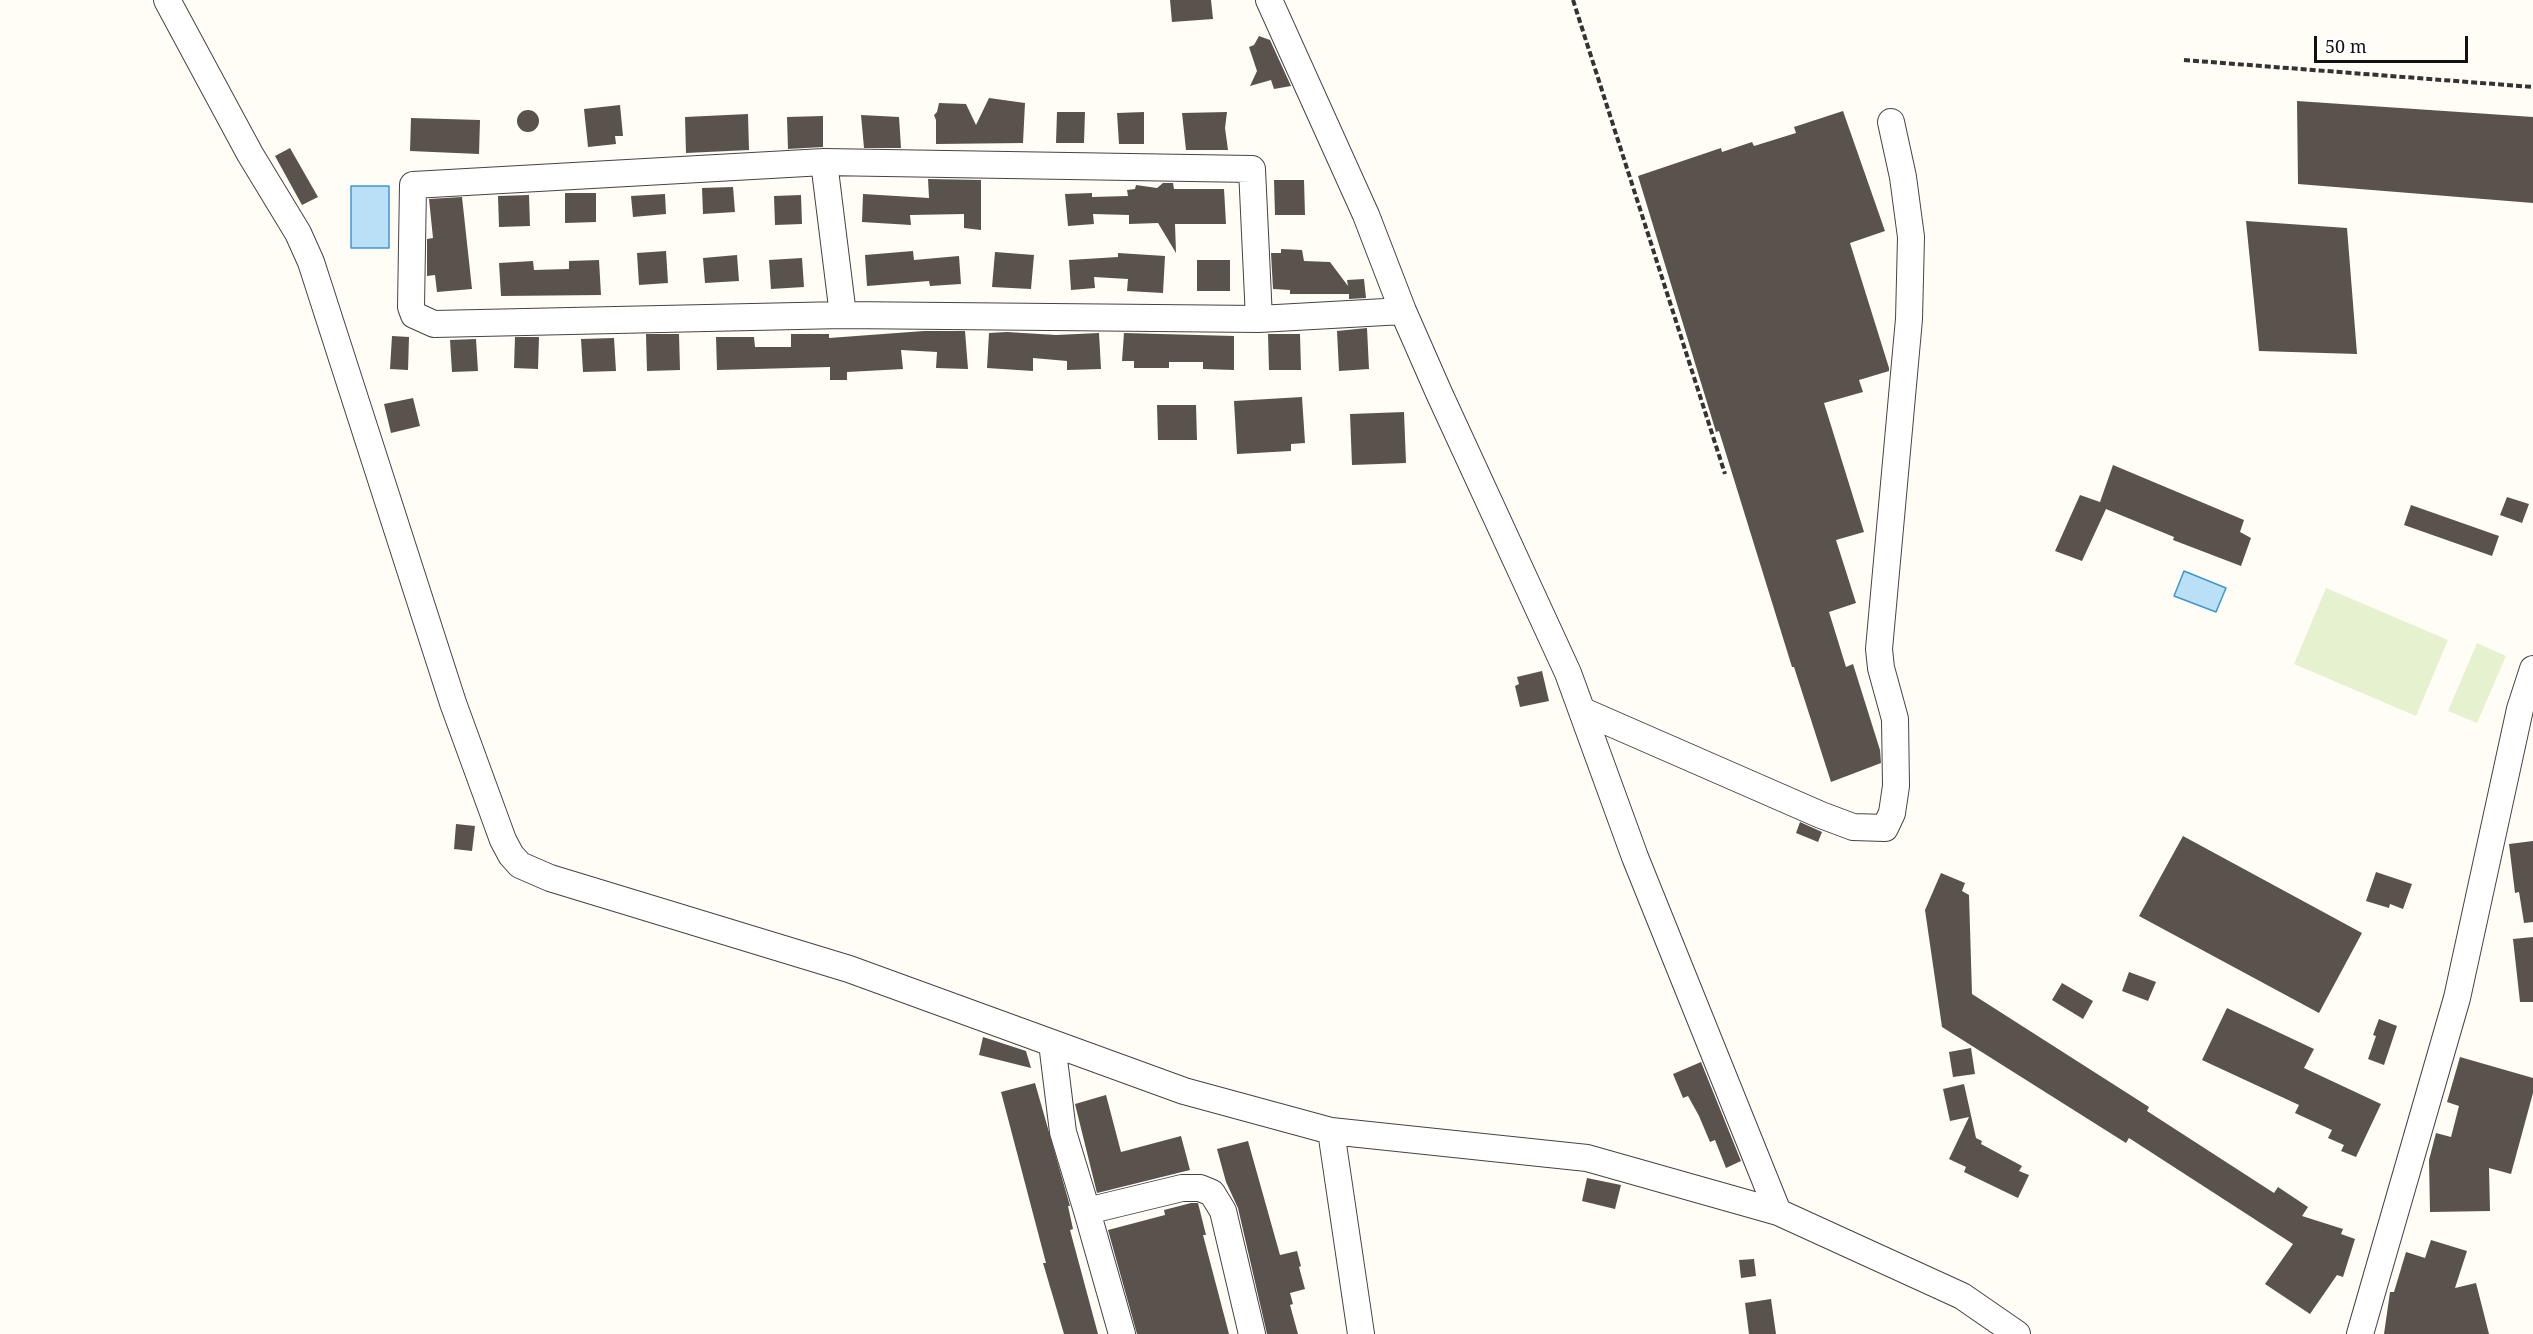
<!DOCTYPE html>
<html>
<head>
<meta charset="utf-8">
<style>
  body { margin:0 }
  #map { position:relative; width:2533px; height:1334px; overflow:hidden; background:#fffdf5; font-family:"Noto Serif",serif }
  canvas { display:block }
  .scale { position:absolute; left:2314px; top:36px; width:154px; height:27px; box-sizing:border-box; border:3px solid #111; border-top:0; padding-left:8px; font-size:18px; line-height:21px; white-space:nowrap; color:#111; -webkit-text-stroke:4px #fff; paint-order:stroke }
</style>
</head>
<body>
<div id="map">
<canvas width="2533" height="1334"></canvas>
<div class="scale">50 m</div>
</div>
<script>
const g = document.querySelector('canvas').getContext('2d');
g.lineJoin = 'round';
function paint(path, color) { g.fillStyle = color; g.fill(path, 'evenodd'); }
const poly = rows => new Path2D(rows.map(r => 'M' + r).join(''));
function stroke(path, color, width, dash) { g.strokeStyle = color; g.lineWidth = width; g.lineCap = dash ? 'butt' : 'round'; g.setLineDash(dash || []); g.stroke(path); }
paint(poly([
  [2326,588,2448,640,2416,716,2294,664],
  [2477,643,2506,656,2477,723,2448,711]
]), '#e6f2cf');
const water = poly([
  [351,186,389,186,389,248,351,248,351,186],
  [2184,571,2226,588,2216,612,2174,596,2184,571]
]);
paint(water, '#b9e0f7');
stroke(water, '#3f96cf', 1.5);
paint(poly([
  [1170,0,1211,0,1213,19,1172,22],
  [1259,36,1270,40,1291,86,1274,89,1271,80,1250,86,1257,71,1249,47,1254,45],
  [989,98,1025,103,1023,143,936,144,936,120,934,115,937,112,939,103,966,104,976,125],
  [2297,101,2533,117,2533,203,2298,184],
  [620,105,623,136,615,136,616,144,588,147,584,109],
  '517 121a11 11 0 1 1 22 0a11 11 0 1 1-22 0Z',
  [1843,111,1885,231,1850,243,1889,368,1889,371,1859,380,1863,392,1824,403,1864,532,1836,540,1856,603,1829,612,1846,667,1853,664,1880,750,1881,763,1831,782,1794,667,1792,667,1719,431,1716,432,1638,176,1721,148,1722,152,1752,142,1754,146,1796,133,1794,127],
  [1057,112,1085,112,1084,143,1056,143],
  [1144,112,1144,144,1119,144,1117,113],
  [1227,112,1225,128,1228,150,1186,150,1182,113],
  [748,114,749,150,686,153,685,117],
  [861,115,899,117,901,148,864,148],
  [823,116,823,147,788,149,787,117],
  [411,118,480,120,479,154,410,151],
  [290,148,318,197,302,205,275,156],
  [928,179,981,180,981,230,964,228,964,214,910,215,911,225,862,222,863,194,929,198],
  [1274,180,1304,180,1305,215,1275,215],
  [1163,183,1173,183,1174,189,1224,189,1226,224,1175,224,1176,253,1158,223,1129,224,1129,215,1093,214,1094,224,1068,226,1065,194,1092,193,1092,197,1128,196,1127,190,1135,189,1136,185,1157,188],
  [733,187,735,212,703,214,702,188],
  [565,193,596,193,596,222,565,223],
  [665,194,666,214,633,217,631,196],
  [529,195,530,226,499,227,498,196],
  [801,195,802,224,775,225,774,196],
  [462,197,472,289,437,292,435,275,427,276,427,239,433,238,429,199],
  [2246,221,2347,228,2357,354,2259,351],
  [1281,249,1302,250,1304,261,1330,262,1348,286,1347,280,1364,279,1366,298,1349,299,1349,294,1290,294,1290,290,1273,289,1271,253,1281,253],
  [666,251,668,283,639,285,637,253],
  [913,251,914,260,959,256,961,284,930,286,929,281,867,286,865,255],
  [995,252,1034,255,1031,289,992,287],
  [1118,253,1165,256,1163,293,1127,291,1128,279,1094,277,1095,288,1071,290,1069,260,1118,257],
  [737,255,739,281,705,283,703,258],
  [802,258,804,287,771,289,769,260],
  [599,260,601,295,501,296,499,263,533,261,534,270,569,269,569,261],
  [1197,260,1230,260,1230,291,1197,291],
  [1367,328,1369,369,1339,371,1337,331],
  [924,331,965,331,968,369,936,368,937,352,901,350,903,369,847,372,847,380,830,380,830,367,717,370,716,337,754,337,755,347,791,347,791,334,829,334,829,338],
  [1007,332,1056,335,1099,333,1101,369,1067,370,1067,361,1033,358,1033,371,987,368,989,333],
  [1124,333,1234,336,1234,370,1203,369,1203,362,1169,362,1169,368,1134,368,1134,361,1122,361],
  [646,334,679,334,680,370,647,371],
  [1268,334,1300,334,1301,370,1269,370],
  [392,336,409,337,408,370,390,369],
  [515,337,539,337,538,369,514,368],
  [614,338,616,371,583,372,581,339],
  [476,339,478,371,452,372,450,340],
  [1302,397,1305,443,1291,444,1291,451,1237,454,1234,401],
  [413,398,420,426,391,433,384,404],
  [1157,405,1196,405,1197,440,1158,440],
  [1404,412,1406,463,1352,465,1350,414],
  [2113,465,2244,520,2240,532,2251,538,2241,566,2173,540,2174,537,2106,509,2082,561,2055,551,2080,495,2100,502],
  [2507,497,2529,504,2522,523,2500,515],
  [2411,505,2499,536,2492,556,2404,525],
  [1542,671,1549,701,1520,707,1515,686,1519,684,1517,677],
  [1800,822,1822,832,1818,842,1796,833],
  [456,824,475,826,472,851,454,849],
  [2183,836,2362,933,2319,1013,2139,916],
  [2533,841,2533,922,2524,923,2519,892,2515,893,2509,844],
  [2376,872,2412,884,2403,909,2390,904,2389,908,2366,901],
  [1941,873,1965,883,1962,891,1969,895,1972,994,2149,1107,2147,1111,2274,1193,2278,1187,2308,1207,2302,1216,2343,1229,2341,1234,2355,1239,2343,1277,2337,1275,2310,1314,2265,1284,2293,1244,2129,1138,2126,1143,1942,1027,1925,910],
  [2533,937,2533,1002,2520,1002,2513,939],
  [2129,972,2156,982,2148,1001,2122,991],
  [2062,983,2093,1001,2083,1019,2052,1000],
  [2227,1008,2314,1049,2304,1068,2381,1104,2356,1157,2341,1151,2344,1145,2328,1138,2332,1130,2295,1113,2299,1105,2202,1060],
  [2379,1019,2397,1026,2384,1065,2368,1059,2376,1036,2373,1035],
  [983,1037,1026,1051,1031,1068,979,1055],
  [1971,1048,1975,1074,1953,1077,1949,1052],
  [2460,1057,2533,1078,2533,1093,2511,1174,2489,1168,2490,1211,2430,1212,2429,1160,2436,1133,2451,1137,2459,1106,2447,1102],
  [1701,1062,1741,1161,1726,1168,1715,1140,1710,1142,1699,1116,1688,1096,1683,1098,1673,1074],
  [1035,1083,1070,1206,1068,1206,1073,1229,1070,1230,1098,1334,1064,1334,1043,1263,1046,1263,1001,1092],
  [1964,1084,1976,1138,1982,1141,1981,1144,2022,1166,2019,1171,2029,1175,2018,1198,1964,1172,1966,1167,1949,1159,1969,1117,1950,1121,1943,1089],
  [1106,1095,1121,1152,1181,1136,1190,1170,1097,1193,1075,1104],
  [1248,1141,1280,1255,1297,1251,1301,1266,1299,1267,1305,1289,1290,1293,1293,1304,1290,1305,1298,1334,1267,1334,1238,1208,1226,1182,1217,1149],
  [1587,1178,1621,1185,1615,1209,1582,1201],
  [1191,1203,1198,1203,1206,1235,1203,1235,1229,1334,1137,1334,1108,1230,1165,1215,1164,1210],
  [2431,1240,2467,1251,2455,1288,2476,1283,2489,1334,2384,1334,2390,1292,2394,1292,2406,1252,2425,1258],
  [1754,1259,1756,1276,1741,1278,1739,1260],
  [1771,1299,1776,1334,1749,1334,1745,1303]
]), '#5a524d');
const minor = poly([
  [167,0,250,154,298,233,311,262,453,703,503,840,511,855,520,865,550,878,849,969,1184,1091,1331,1131,1587,1158,1778,1212,1962,1296,2017,1334],
  [1269,0,1366,215,1403,311,1439,393,1568,673,1635,857,1778,1212],
  [824,162,843,315],
  [1259,319,1252,169,824,162,413,185,411,307,414,315,434,324,843,315,1259,319,1403,311],
  [1583,711,1821,815,1853,827,1885,828,1892,813,1896,786,1895,719,1881,668,1879,649,1909,319,1911,237,1903,177,1891,122],
  [1052,1043,1063,1132,1087,1211],
  [1331,1131,1361,1334],
  [1122,1334,1087,1211,1182,1188,1200,1188,1212,1193,1223,1211,1252,1334],
  [2360,1334,2457,998,2520,709,2533,669]
]);
stroke(minor, '#444', 28);
stroke(poly([
  [1573,0,1725,474],
  [2184,60,2533,87]
]), '#333', 4, [6, 3]);
stroke(minor, '#fff', 26);
</script>
</body>
</html>
